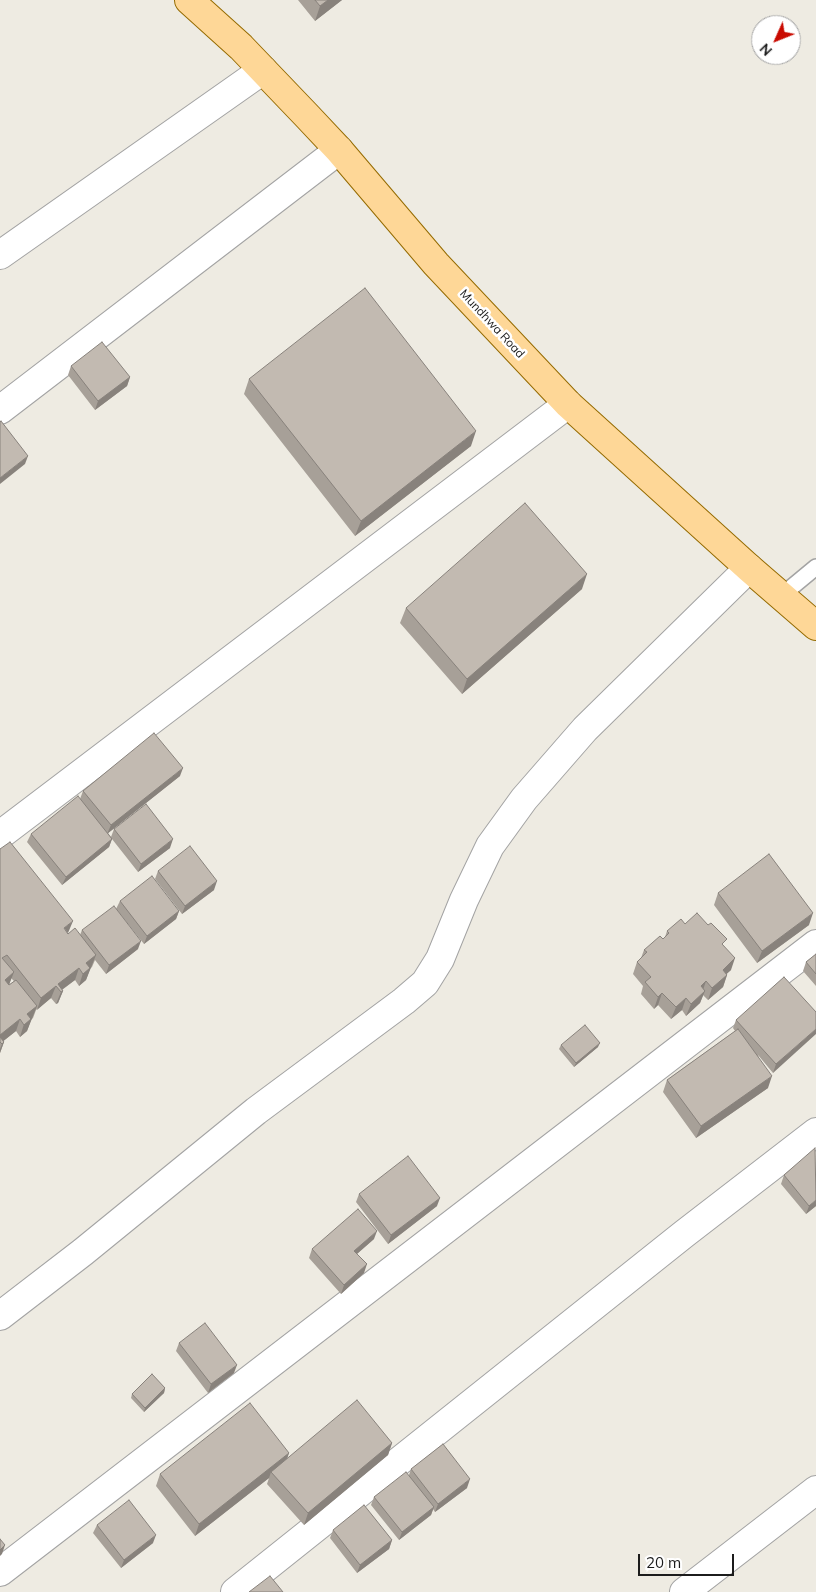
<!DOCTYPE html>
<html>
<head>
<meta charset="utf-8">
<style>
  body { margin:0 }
  #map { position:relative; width:816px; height:1592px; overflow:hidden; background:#eeebe2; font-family:Mulish,sans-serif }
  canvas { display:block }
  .north { position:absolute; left:751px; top:15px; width:50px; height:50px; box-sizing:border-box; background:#fff; border:1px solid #a4a4a4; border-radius:50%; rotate:226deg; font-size:14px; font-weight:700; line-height:20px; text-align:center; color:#1c1c1c }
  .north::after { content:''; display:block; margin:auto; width:18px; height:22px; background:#c90a00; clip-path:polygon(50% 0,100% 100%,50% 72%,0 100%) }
  .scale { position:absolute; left:638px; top:1554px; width:96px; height:22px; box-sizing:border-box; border:2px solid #1c1c1c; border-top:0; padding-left:6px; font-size:15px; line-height:18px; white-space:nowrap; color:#1c1c1c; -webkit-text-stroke:4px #fff; paint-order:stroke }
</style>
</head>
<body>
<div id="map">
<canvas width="816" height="1592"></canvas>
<div class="north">N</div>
<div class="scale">20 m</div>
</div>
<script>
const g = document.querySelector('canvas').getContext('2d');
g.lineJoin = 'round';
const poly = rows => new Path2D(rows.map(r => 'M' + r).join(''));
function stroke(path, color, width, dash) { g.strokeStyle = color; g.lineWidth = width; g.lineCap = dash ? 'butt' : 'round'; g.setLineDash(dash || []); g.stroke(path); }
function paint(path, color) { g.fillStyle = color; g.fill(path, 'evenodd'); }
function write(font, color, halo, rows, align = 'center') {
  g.font = font + ' Mulish,sans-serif'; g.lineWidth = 5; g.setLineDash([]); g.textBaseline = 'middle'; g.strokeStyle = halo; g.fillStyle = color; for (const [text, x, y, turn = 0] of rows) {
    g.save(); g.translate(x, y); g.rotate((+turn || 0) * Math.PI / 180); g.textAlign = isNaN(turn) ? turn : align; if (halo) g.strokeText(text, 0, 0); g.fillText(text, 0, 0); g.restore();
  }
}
const lane = poly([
  [781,596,816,567]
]);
const street = poly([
  [0,255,263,70],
  [0,410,339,150],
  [0,835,568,404],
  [0,1316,83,1252,256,1111,404,1001,425,983,440,959,464,900,490,846,524,799,585,729,749,568],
  [0,1572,816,944],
  [235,1592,684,1234,816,1132],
  [684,1592,816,1490]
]);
const primary = poly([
  [189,0,241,47,308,117,339,150,436,264,568,404,749,568,816,626]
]);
stroke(lane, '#a3a3a3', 18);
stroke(street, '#a3a3a3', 30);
stroke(primary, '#956b00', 30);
stroke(lane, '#fff', 15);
stroke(street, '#fff', 28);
stroke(primary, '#fed797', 28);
paint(poly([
  [298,0,342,0,315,21],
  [71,366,130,377,127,386,95,410,68,375],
  [249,379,471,446,355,536,244,394],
  [582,589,462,694,400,623,406,608],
  [180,776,108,833,111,837,114,829,170,848,138,872,112,839,109,847,62,885,27,842,31,834,80,799,83,791],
  [0,849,68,933,80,935,82,930,138,949,106,974,95,960,92,967,90,969,86,980,79,986,75,980,62,990,63,991,58,1003,56,1004,51,998,36,1010,33,1018,31,1020,27,1031,20,1037,16,1031,3,1041,4,1042,0,1053],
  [11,978,14,981,9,985],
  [158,871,214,890,182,914,155,879],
  [718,893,809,925,757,963,714,905],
  [120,901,179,911,176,919,144,944,116,909],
  [685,924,724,946,731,970,726,974,727,975,723,987,708,1000,703,995,700,1003,686,1016,682,1010,671,1019,658,1005,654,1009,641,994,643,986,633,974,637,962,641,958,644,950,663,939,665,937,667,931],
  [816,954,816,986,803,971,806,962],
  [816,1012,773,1073,758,1055,768,1088,696,1138,663,1092,667,1080,735,1031,733,1028,736,1020],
  [561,1045,598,1047,574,1067,559,1049],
  [784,1175,816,1206,806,1214,781,1184],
  [359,1194,437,1206,388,1244,356,1202],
  [374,1239,357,1254,364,1273,341,1294,309,1258,312,1249],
  [179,1343,234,1373,208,1393,176,1351],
  [165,1388,164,1393,144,1412,131,1398,132,1394],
  [392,1443,388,1455,304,1525,267,1484,269,1478,195,1536,156,1486,160,1474,289,1453,287,1458],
  [411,1469,467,1488,435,1512,433,1509,431,1515,399,1540,371,1505,374,1497,409,1475],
  [97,1525,153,1543,121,1568,93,1533],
  [333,1530,392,1540,389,1549,357,1573,330,1538]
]), '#a7a098');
paint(poly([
  [328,0,342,0,315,21,320,6],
  [130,377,127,386,95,410,98,401],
  [476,431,471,446,355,536,361,521],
  [28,456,25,464,0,484,0,478],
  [587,574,582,589,462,694,467,679],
  [183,768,180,776,107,834,111,825],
  [112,839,109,847,62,885,66,877],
  [173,839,170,848,138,872,141,864],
  [217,881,214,890,182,914,185,906],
  [179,911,176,919,144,944,147,936],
  [813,913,809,925,757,963,762,951],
  [73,921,68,933,64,928],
  [141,941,138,949,106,974,109,965],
  [96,955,86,980,79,986,86,963],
  [735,958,731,970,718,982,723,970],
  [79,968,75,980,60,991,58,984],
  [14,972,9,985,0,992,5,980],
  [727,975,723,987,708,1000,712,988],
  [706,981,702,993,701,986],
  [56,986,51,998,37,1010,41,998],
  [63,991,58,1003,56,1004,61,992],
  [705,991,700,1003,686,1016,691,1004],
  [662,993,658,1005,654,1009,658,997],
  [686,998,682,1010,671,1019,676,1007],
  [37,1006,27,1031,20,1037,27,1014],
  [20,1019,16,1031,1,1043,0,1042,0,1035],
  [816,1029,816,1034,773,1073,776,1064],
  [4,1042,0,1053,0,1049,2,1044],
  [600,1043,598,1047,574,1067,576,1063],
  [772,1076,768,1088,696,1138,701,1126],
  [440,1198,437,1206,388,1244,391,1235],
  [816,1200,816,1206,806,1214,809,1206],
  [377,1231,374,1239,351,1259,354,1251],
  [367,1264,364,1273,341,1294,344,1285],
  [237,1365,234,1373,208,1393,211,1384],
  [165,1388,164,1393,144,1412,145,1408],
  [392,1443,388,1455,304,1525,308,1513],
  [289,1453,285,1465,271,1472,269,1478,195,1536,199,1524],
  [470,1479,467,1488,435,1512,438,1504],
  [434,1507,431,1515,399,1540,402,1532],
  [156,1535,153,1543,121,1568,124,1560],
  [392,1540,389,1549,357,1573,360,1565],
  [5,1545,2,1554,0,1556,0,1550]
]), '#88827c');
const building = poly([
  [315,0,328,0,320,6,315,0],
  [365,288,476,431,361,521,249,379,365,288],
  [102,342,130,377,98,401,71,366,102,342],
  [1,421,28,456,0,478,0,422,1,421],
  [525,503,587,574,467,679,406,608,525,503],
  [154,733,183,768,111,825,83,791,154,733],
  [78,796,112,839,66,877,31,834,78,796],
  [146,804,173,839,141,864,114,829,146,804],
  [10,842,73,921,64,928,68,934,75,928,96,955,86,963,90,968,83,974,79,968,58,984,63,991,61,992,56,986,41,998,7,955,2,958,14,972,5,980,9,985,16,980,37,1006,27,1014,31,1019,24,1025,20,1019,0,1035,0,849,10,842],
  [190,846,217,881,185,906,158,871,190,846],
  [769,854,813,913,762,951,718,893,769,854],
  [152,876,179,911,147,936,120,901,152,876],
  [114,906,141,941,109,965,82,930,114,906],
  [697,913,708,925,711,923,727,939,722,944,735,958,723,970,727,975,712,988,706,981,701,986,705,991,691,1004,686,998,676,1007,662,993,658,997,645,982,651,977,637,962,647,952,644,950,660,936,663,939,669,933,667,931,681,919,685,924,697,913],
  [816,954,816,974,806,962,816,954],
  [784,977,816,1012,816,1029,776,1064,736,1020,784,977],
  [585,1025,600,1043,576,1063,561,1045,585,1025],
  [738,1029,772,1076,701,1126,667,1080,738,1029],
  [0,1037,4,1042,2,1044,0,1042,0,1037],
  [815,1148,816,1200,809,1206,784,1175,815,1148],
  [408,1156,440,1198,391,1235,359,1194,408,1156],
  [358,1209,377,1231,354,1251,367,1264,344,1285,312,1249,358,1209],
  [205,1323,237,1365,211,1384,179,1343,205,1323],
  [152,1374,165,1388,145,1408,132,1394,152,1374],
  [357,1400,392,1443,308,1513,271,1472,357,1400],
  [250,1403,289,1453,199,1524,160,1474,250,1403],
  [443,1444,470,1479,438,1504,411,1469,443,1444],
  [406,1472,434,1507,402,1532,374,1497,406,1472],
  [129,1500,156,1535,124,1560,97,1525,129,1500],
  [364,1505,392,1540,360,1565,333,1530,364,1505],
  [0,1539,5,1545,0,1550,0,1539],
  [270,1576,283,1592,249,1592,270,1576]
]);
paint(building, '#c2bab1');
stroke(building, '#88827c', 1);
write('12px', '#1c1c1c', '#fff', [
  ["Mundhwa Road",492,324,47]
]);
</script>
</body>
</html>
